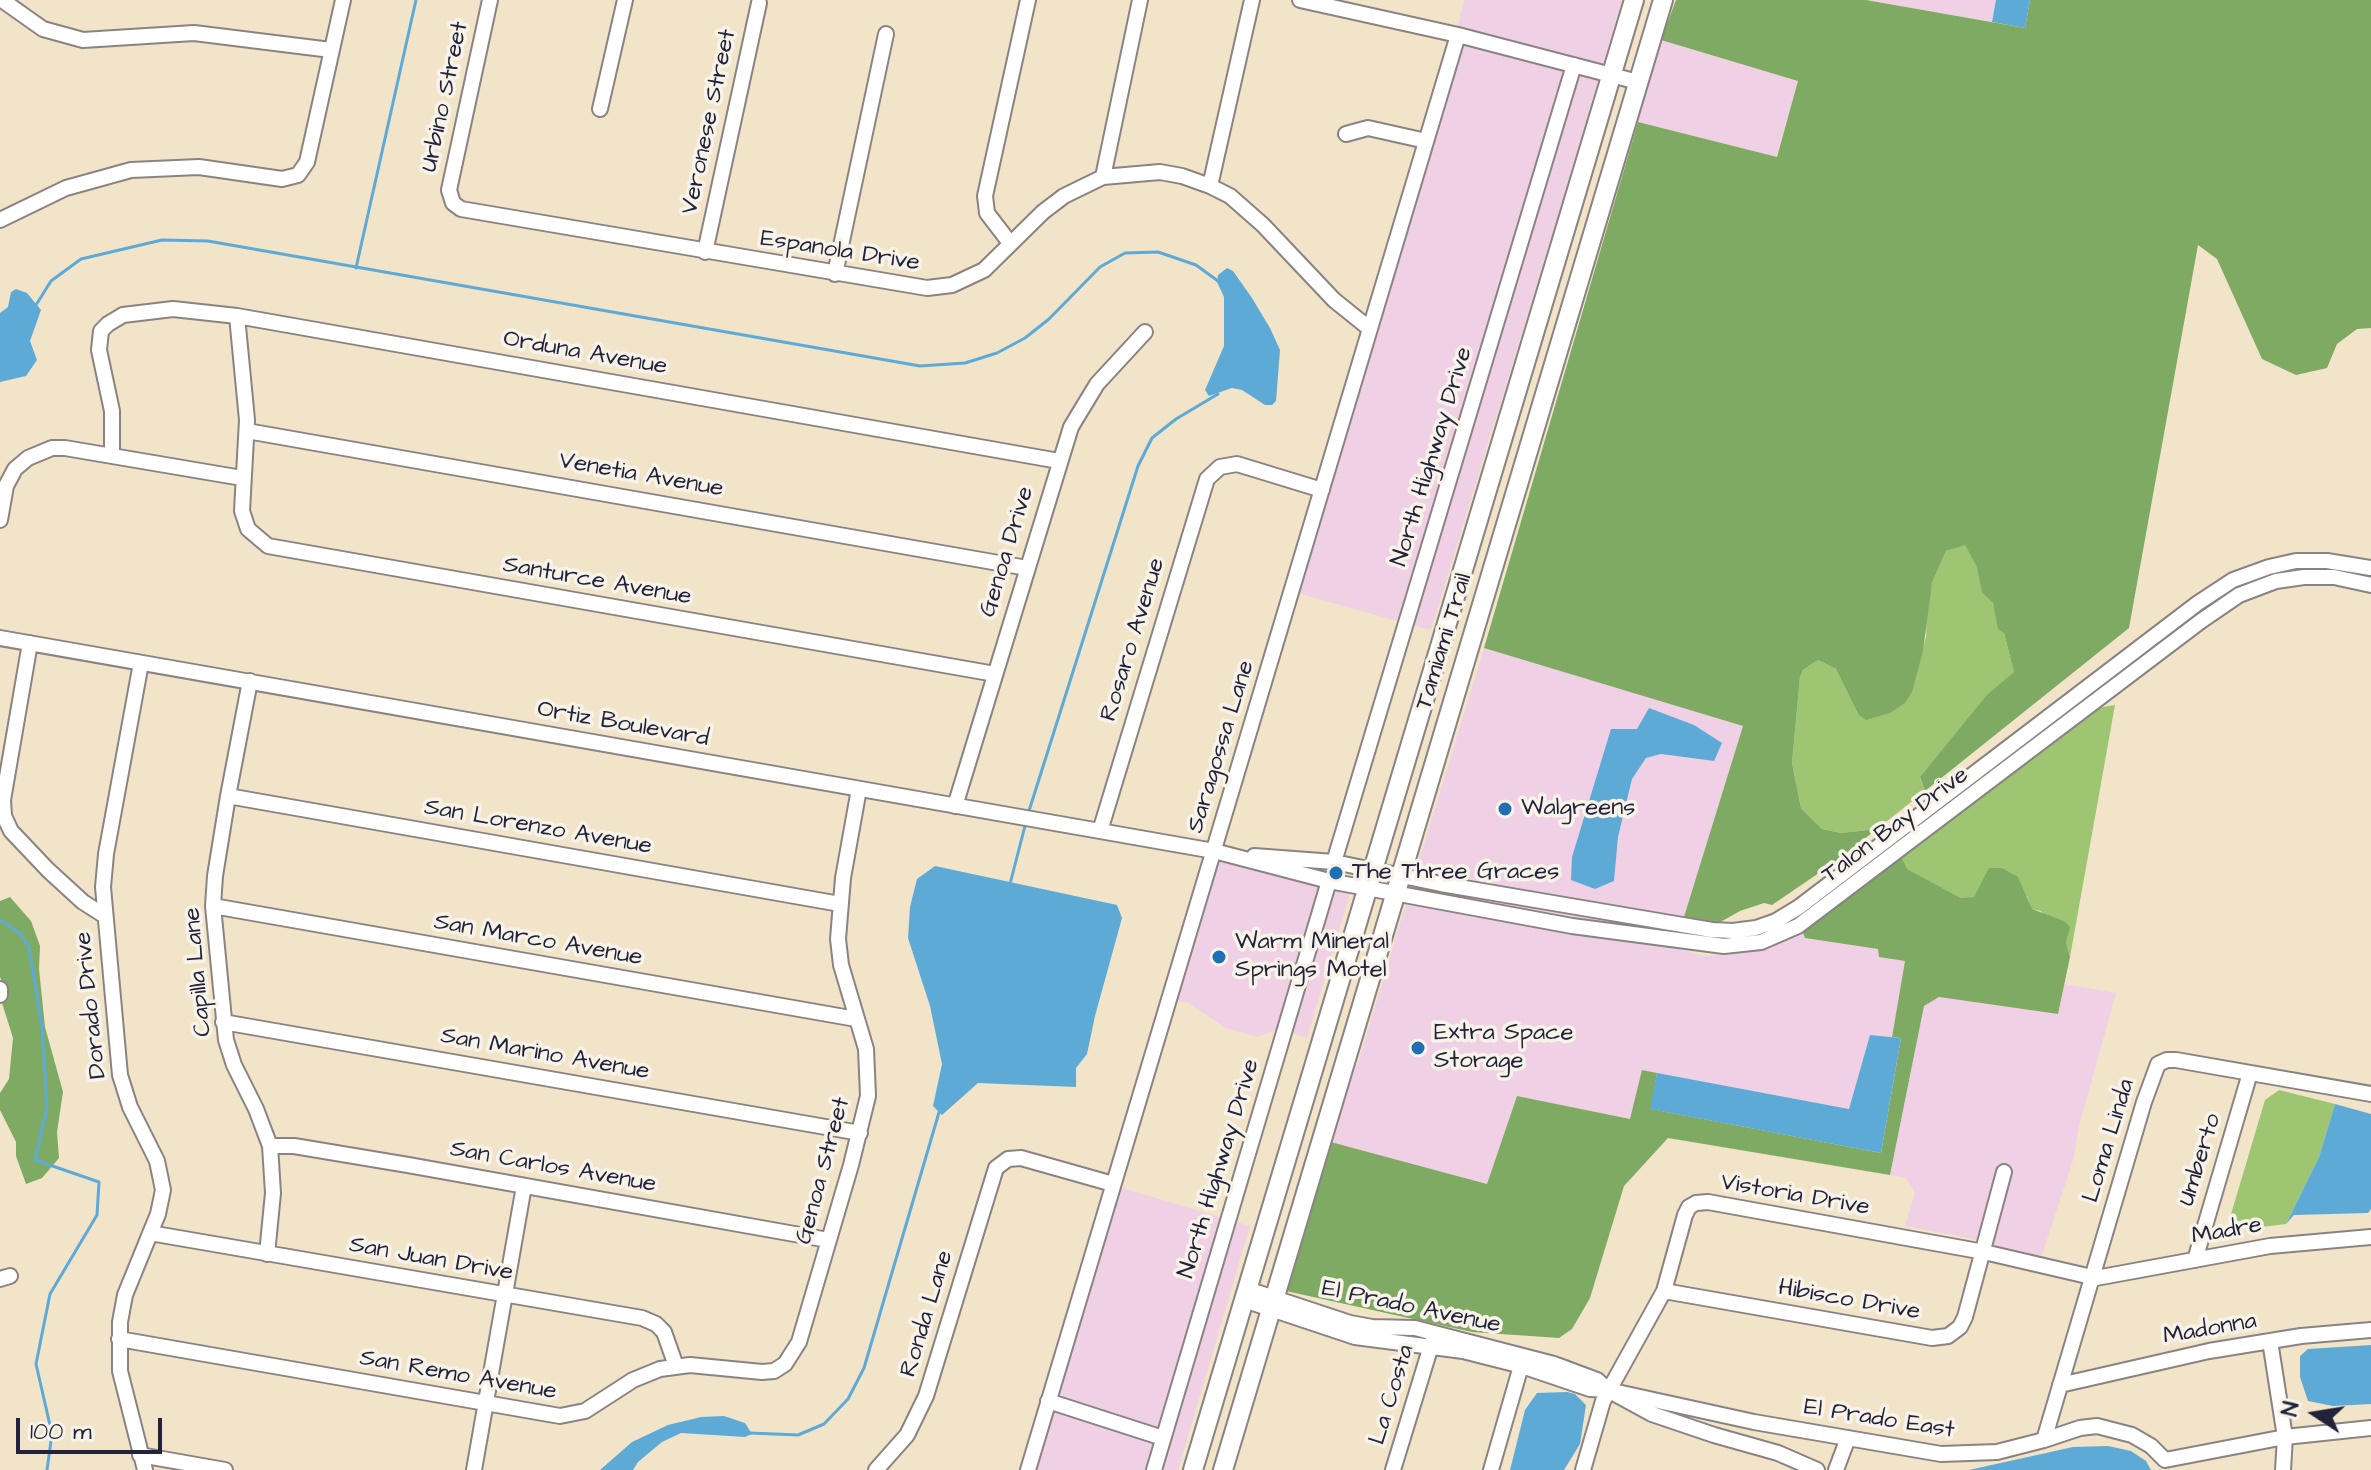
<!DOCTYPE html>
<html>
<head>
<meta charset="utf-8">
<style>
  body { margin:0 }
  #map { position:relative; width:2371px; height:1470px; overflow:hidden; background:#f1e4c9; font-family:"Architects Daughter",sans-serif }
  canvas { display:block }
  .north { position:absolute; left:2275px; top:1374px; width:80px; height:80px; -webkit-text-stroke:6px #f7f3e8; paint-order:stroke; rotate:282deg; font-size:22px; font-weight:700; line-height:32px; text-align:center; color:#22223b }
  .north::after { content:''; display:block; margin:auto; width:28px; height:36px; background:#22223b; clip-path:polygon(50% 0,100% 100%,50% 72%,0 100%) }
  .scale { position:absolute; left:16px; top:1418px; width:146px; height:36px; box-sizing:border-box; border:4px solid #22223b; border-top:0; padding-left:10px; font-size:24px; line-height:28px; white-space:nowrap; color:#22223b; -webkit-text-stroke:6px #f7f3e8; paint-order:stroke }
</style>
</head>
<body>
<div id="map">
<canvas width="2371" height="1470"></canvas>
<div class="north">N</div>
<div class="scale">100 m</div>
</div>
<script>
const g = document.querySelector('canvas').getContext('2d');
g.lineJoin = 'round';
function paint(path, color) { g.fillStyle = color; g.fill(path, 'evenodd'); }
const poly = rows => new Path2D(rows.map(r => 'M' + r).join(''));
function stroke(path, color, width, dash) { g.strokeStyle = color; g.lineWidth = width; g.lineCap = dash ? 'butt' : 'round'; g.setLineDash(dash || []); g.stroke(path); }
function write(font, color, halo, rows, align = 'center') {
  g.font = font + ' "Architects Daughter",sans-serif'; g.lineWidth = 7; g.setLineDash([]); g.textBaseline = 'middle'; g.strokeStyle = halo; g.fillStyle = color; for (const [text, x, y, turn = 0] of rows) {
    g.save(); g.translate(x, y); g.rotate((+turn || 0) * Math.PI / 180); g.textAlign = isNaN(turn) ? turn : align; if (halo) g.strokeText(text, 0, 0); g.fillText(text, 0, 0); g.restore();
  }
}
paint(poly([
  [1464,0,1622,0,1602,67,1457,30],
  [1866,0,1996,0,1992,22],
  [1661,40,1799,81,1776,157,1638,122,1645,88],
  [1462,41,1567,69,1401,622,1297,593],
  [1578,71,1599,77,1557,218,1431,630,1412,625],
  [1484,648,1743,726,1683,920,1415,874],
  [1649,708,1714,761,1661,754,1646,758,1632,779,1618,837,1614,881,1572,857],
  [1218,857,1322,885,1279,1029,1258,1037,1226,1028,1188,1003,1175,1000],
  [1412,884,1680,930,1679,935,1573,921,1410,890],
  [1333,887,1351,890,1307,1038,1290,1032],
  [1407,900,1659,944,1704,956,1741,954,1775,943,1802,930,1805,938,1878,949,1879,957,1905,961,1892,1037,1870,1035,1850,1109,1643,1071,1631,1119,1517,1096,1487,1184,1331,1142,1331,1132,1359,1060],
  [2064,984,2116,993,2079,1126,2074,1157,2041,1258,1969,1238,1905,1226,1915,1193,1906,1178,1890,1175,1924,1006,1939,997,2058,1014],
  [1119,1187,1223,1218,1159,1431,1055,1398],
  [1234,1221,1250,1226,1178,1470,1160,1470],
  [1052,1407,1156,1441,1148,1470,1034,1470]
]), '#f0d0e5');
paint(poly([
  [1965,544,1978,567,1982,593,1993,603,2004,633,2014,672,1973,714,1924,772,1920,778,1925,791,1877,829,1841,833,1822,829,1801,808,1792,763,1800,677,1803,670,1818,660,1836,669,1858,714,1917,670,1926,637,1927,605,1932,583,1946,551],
  [2115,705,2070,957,2066,942,2041,911,2031,909,2027,896,1961,898,1906,869,1902,858,2097,708],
  [2279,1090,2335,1104,2319,1157,2286,1224,2253,1228,2234,1228,2229,1221,2265,1100]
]), '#9ec571');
paint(poly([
  [1676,0,1866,0,2025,28,2030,0,2371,0,2371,328,2357,329,2337,344,2327,368,2296,375,2262,359,2217,259,2198,245,2129,628,1925,791,1920,777,1924,772,1987,695,2014,672,2004,633,1998,629,1993,603,1982,593,1977,567,1965,545,1946,551,1932,583,1923,651,1912,692,1905,703,1890,713,1866,720,1858,714,1836,669,1818,660,1803,670,1800,677,1792,763,1801,808,1822,829,1841,833,1877,829,1835,862,1772,905,1764,903,1740,911,1715,925,1683,920,1743,726,1484,648,1638,122,1777,157,1798,81,1661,40],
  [1902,858,1907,869,1961,898,1974,897,1989,868,2002,868,2018,877,2032,909,2064,921,2070,927,2066,942,2070,957,2058,1014,1939,997,1924,1006,1890,1175,1668,1138,1624,1186,1590,1298,1572,1329,1559,1338,1472,1332,1286,1291,1327,1141,1487,1184,1517,1096,1630,1119,1642,1070,1657,1073,1651,1109,1881,1153,1901,1038,1892,1037,1905,961,1879,957,1878,949,1805,938,1802,930],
  [10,897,31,921,40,946,39,969,45,1027,63,1092,57,1132,59,1158,42,1178,26,1184,16,1156,16,1142,0,1110,0,1093,9,1079,13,1038,2,1003,7,995,0,977,0,901]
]), '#7eaa63');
paint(poly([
  [1996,0,2030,0,2025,28,1992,22],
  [1227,268,1233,271,1252,298,1270,328,1280,350,1276,401,1272,405,1265,405,1242,390,1232,388,1209,396,1205,390,1224,346,1224,297,1217,282,1218,275],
  [16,289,27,293,41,310,30,341,37,360,26,376,0,382,0,313,8,307,11,292],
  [1649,708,1694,725,1722,743,1714,761,1661,754,1646,758,1632,779,1618,837,1614,881,1595,889,1571,880,1572,857,1611,729,1637,729],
  [935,866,1117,905,1122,918,1095,1016,1087,1054,1076,1068,1076,1087,978,1083,942,1115,933,1106,942,1064,930,1006,908,938,910,907,917,879],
  [1870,1035,1901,1038,1881,1153,1650,1109,1657,1073,1849,1109],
  [2335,1104,2371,1114,2371,1209,2368,1213,2294,1215,2286,1224,2319,1157],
  [2371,1345,2371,1404,2333,1406,2308,1401,2300,1377,2300,1356,2308,1349],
  [1567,1392,1575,1394,1586,1405,1580,1444,1564,1470,1510,1470,1525,1410,1537,1393],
  [724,1416,745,1423,752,1434,745,1437,681,1433,662,1442,638,1462,633,1470,600,1470,632,1442,668,1425,701,1417],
  [2108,1446,2131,1451,2146,1461,2151,1470,1969,1470,2073,1447]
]), '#5eaad7');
stroke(poly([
  [356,268,416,0],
  [36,305,51,281,81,259,162,240,208,241,920,366,965,363,997,353,1025,338,1049,319,1100,267,1125,253,1158,252,1196,265,1218,281],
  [1028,814,1138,466,1152,438,1176,419,1218,394],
  [1010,884,1026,822],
  [0,920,21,934,29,948,42,1026,47,1107,35,1160,99,1182,97,1215,50,1294,36,1364,52,1434,47,1470],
  [750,1433,798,1435,824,1424,848,1399,864,1368,940,1109]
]), '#5eaad7', 3);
const minor = poly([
  [2,0,43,29,83,40,194,33,331,50],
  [490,0,449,190,453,203,461,209,927,288,952,285,984,270,1043,212,1064,196,1103,177,1160,172,1182,176,1210,186,1230,196,1263,225,1334,300,1370,329],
  [1300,0,1458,35,1638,82],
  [600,109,625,0],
  [1346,134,1368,128,1426,141],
  [1103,177,1140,0],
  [1210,186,1252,0],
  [0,220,66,188,131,170,199,167,282,179,298,175,307,162,343,0],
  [1010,243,987,213,985,196,1028,0],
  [705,252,759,3],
  [835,274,886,34],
  [237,316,247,420,242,511,248,529,268,546,995,674],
  [247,431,1027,568],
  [112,456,112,411,99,350,101,331,108,324,123,315,173,309,237,316,1059,461],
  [0,520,6,486,15,469,28,458,52,448,65,448,242,478],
  [0,638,1214,851,1329,881,1572,926,1724,946,1761,942,1798,926,2201,621,2239,595,2276,581,2304,577,2334,577,2371,585],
  [30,643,3,800,4,816,11,831,48,870,83,902,105,916],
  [141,663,106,854,103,887,120,1075,130,1107,157,1161,163,1190,158,1214,125,1295,120,1322,120,1371,145,1470],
  [250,681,228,796,215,876,213,906,226,1040,234,1065,256,1109,270,1146,273,1193,267,1254],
  [228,796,840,904],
  [955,806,1071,427,1097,384,1145,332],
  [1100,831,1207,479,1220,467,1237,464,1322,490],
  [1254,856,1334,862,1441,884,1712,930,1733,931,1756,928,1776,921,1799,907,2198,603,2233,580,2269,567,2296,561,2327,561,2371,568],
  [1334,862,1574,65],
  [213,906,856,1019],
  [0,989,0,995],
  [223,1022,860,1133],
  [270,1146,294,1146,408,1165,828,1240],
  [150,1233,642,1318,656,1324,664,1332,676,1366],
  [2195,1260,2250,1073],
  [0,1279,10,1276],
  [1247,1289,1350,1323,1372,1327,1415,1328,1554,1364,1597,1380,1608,1390,1652,1414,1714,1435,1778,1453,1817,1470],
  [1664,1291,1932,1338,1948,1336,1960,1327,1965,1317,2004,1172],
  [1244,1300,1355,1337,1463,1351,1522,1366,1590,1389,1608,1390,1754,1422,1941,1454,1997,1452,2044,1440,2080,1428,2097,1426,2132,1435,2151,1446,2165,1460,2285,1437,2371,1428],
  [119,1339,560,1416,585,1411,633,1380,660,1369,690,1365,762,1372,774,1371,785,1364,799,1342,851,1165,868,1096,866,1049,841,965,838,939,843,878,859,789],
  [2270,1341,2285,1437,2283,1470],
  [2060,1385,2209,1351,2301,1336,2371,1330],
  [1048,1401,1163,1438],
  [2044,1440,2144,1102,2158,1064,2167,1060,2176,1060,2371,1094],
  [140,1455,225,1470],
  [474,1470,524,1186],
  [876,1470,907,1435,926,1396,996,1168,1008,1159,1021,1158,1113,1184],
  [1028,1470,1458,35],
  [1154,1470,1329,881],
  [1393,1470,1434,1336],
  [1491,1470,1523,1359],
  [1583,1470,1603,1401,1664,1291,1685,1215,1689,1207,1696,1203,1708,1202,1984,1252,2096,1278,2270,1246,2371,1237],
  [1836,1470,1848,1438]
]);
const major = poly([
  [1193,1470,1634,0],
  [1223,1470,1663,0]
]);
stroke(minor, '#8a8382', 18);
stroke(major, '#8a8382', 22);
stroke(minor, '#fff', 14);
stroke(major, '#fff', 18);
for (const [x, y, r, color] of [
  [1505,809,8,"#1f6fb2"],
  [1336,873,8,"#1f6fb2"],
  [1219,957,8,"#1f6fb2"],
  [1418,1048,8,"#1f6fb2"]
]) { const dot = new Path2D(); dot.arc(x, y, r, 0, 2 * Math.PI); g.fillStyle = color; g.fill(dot); stroke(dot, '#f7f3e8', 3); }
write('24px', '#22223b', '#f7f3e8', [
  ["Urbino Street",446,97,-78],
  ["Veronese Street",710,122,-78],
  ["Espanola Drive",840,252,9],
  ["Orduna Avenue",585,354,10],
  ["North Highway Drive",1433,457,-73],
  ["Venetia Avenue",641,476,10],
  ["Genoa Drive",1008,552,-73],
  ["Santurce Avenue",597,582,10],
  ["Rosaro Avenue",1134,640,-73],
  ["Tamiami Trail",1445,642,-73],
  ["Ortiz Boulevard",623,725,10],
  ["Saragossa Lane",1222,747,-73],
  ["Talon Bay Drive",1896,826,-37],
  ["San Lorenzo Avenue",538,828,10],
  ["San Marco Avenue",538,941,10],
  ["Capilla Lane",199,972,-95],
  ["Dorado Drive",92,1005,-96],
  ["San Marino Avenue",545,1055,10],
  ["Loma Linda",2110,1141,-73],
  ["Umberto",2201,1160,-73],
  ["San Carlos Avenue",553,1168,10],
  ["North Highway Drive",1220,1169,-73],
  ["Genoa Street",824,1171,-75],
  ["Vistoria Drive",1795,1196,10],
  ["Madre",2227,1232,-10],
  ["San Juan Drive",431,1260,10],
  ["Hibisco Drive",1849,1301,10],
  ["El Prado Avenue",1411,1308,12],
  ["Ronda Lane",928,1314,-73],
  ["Madonna",2210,1330,-10],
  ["San Remo Avenue",458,1376,10],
  ["La Costa",1393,1395,-73],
  ["El Prado East",1879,1420,9]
]);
write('24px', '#22223b', '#f7f3e8', [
  ["Walgreens",1521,809],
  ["The Three Graces",1352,873],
  ["Warm Mineral",1235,943],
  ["Springs Motel",1235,971],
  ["Extra Space",1434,1034],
  ["Storage",1434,1062]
], 'left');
</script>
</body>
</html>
